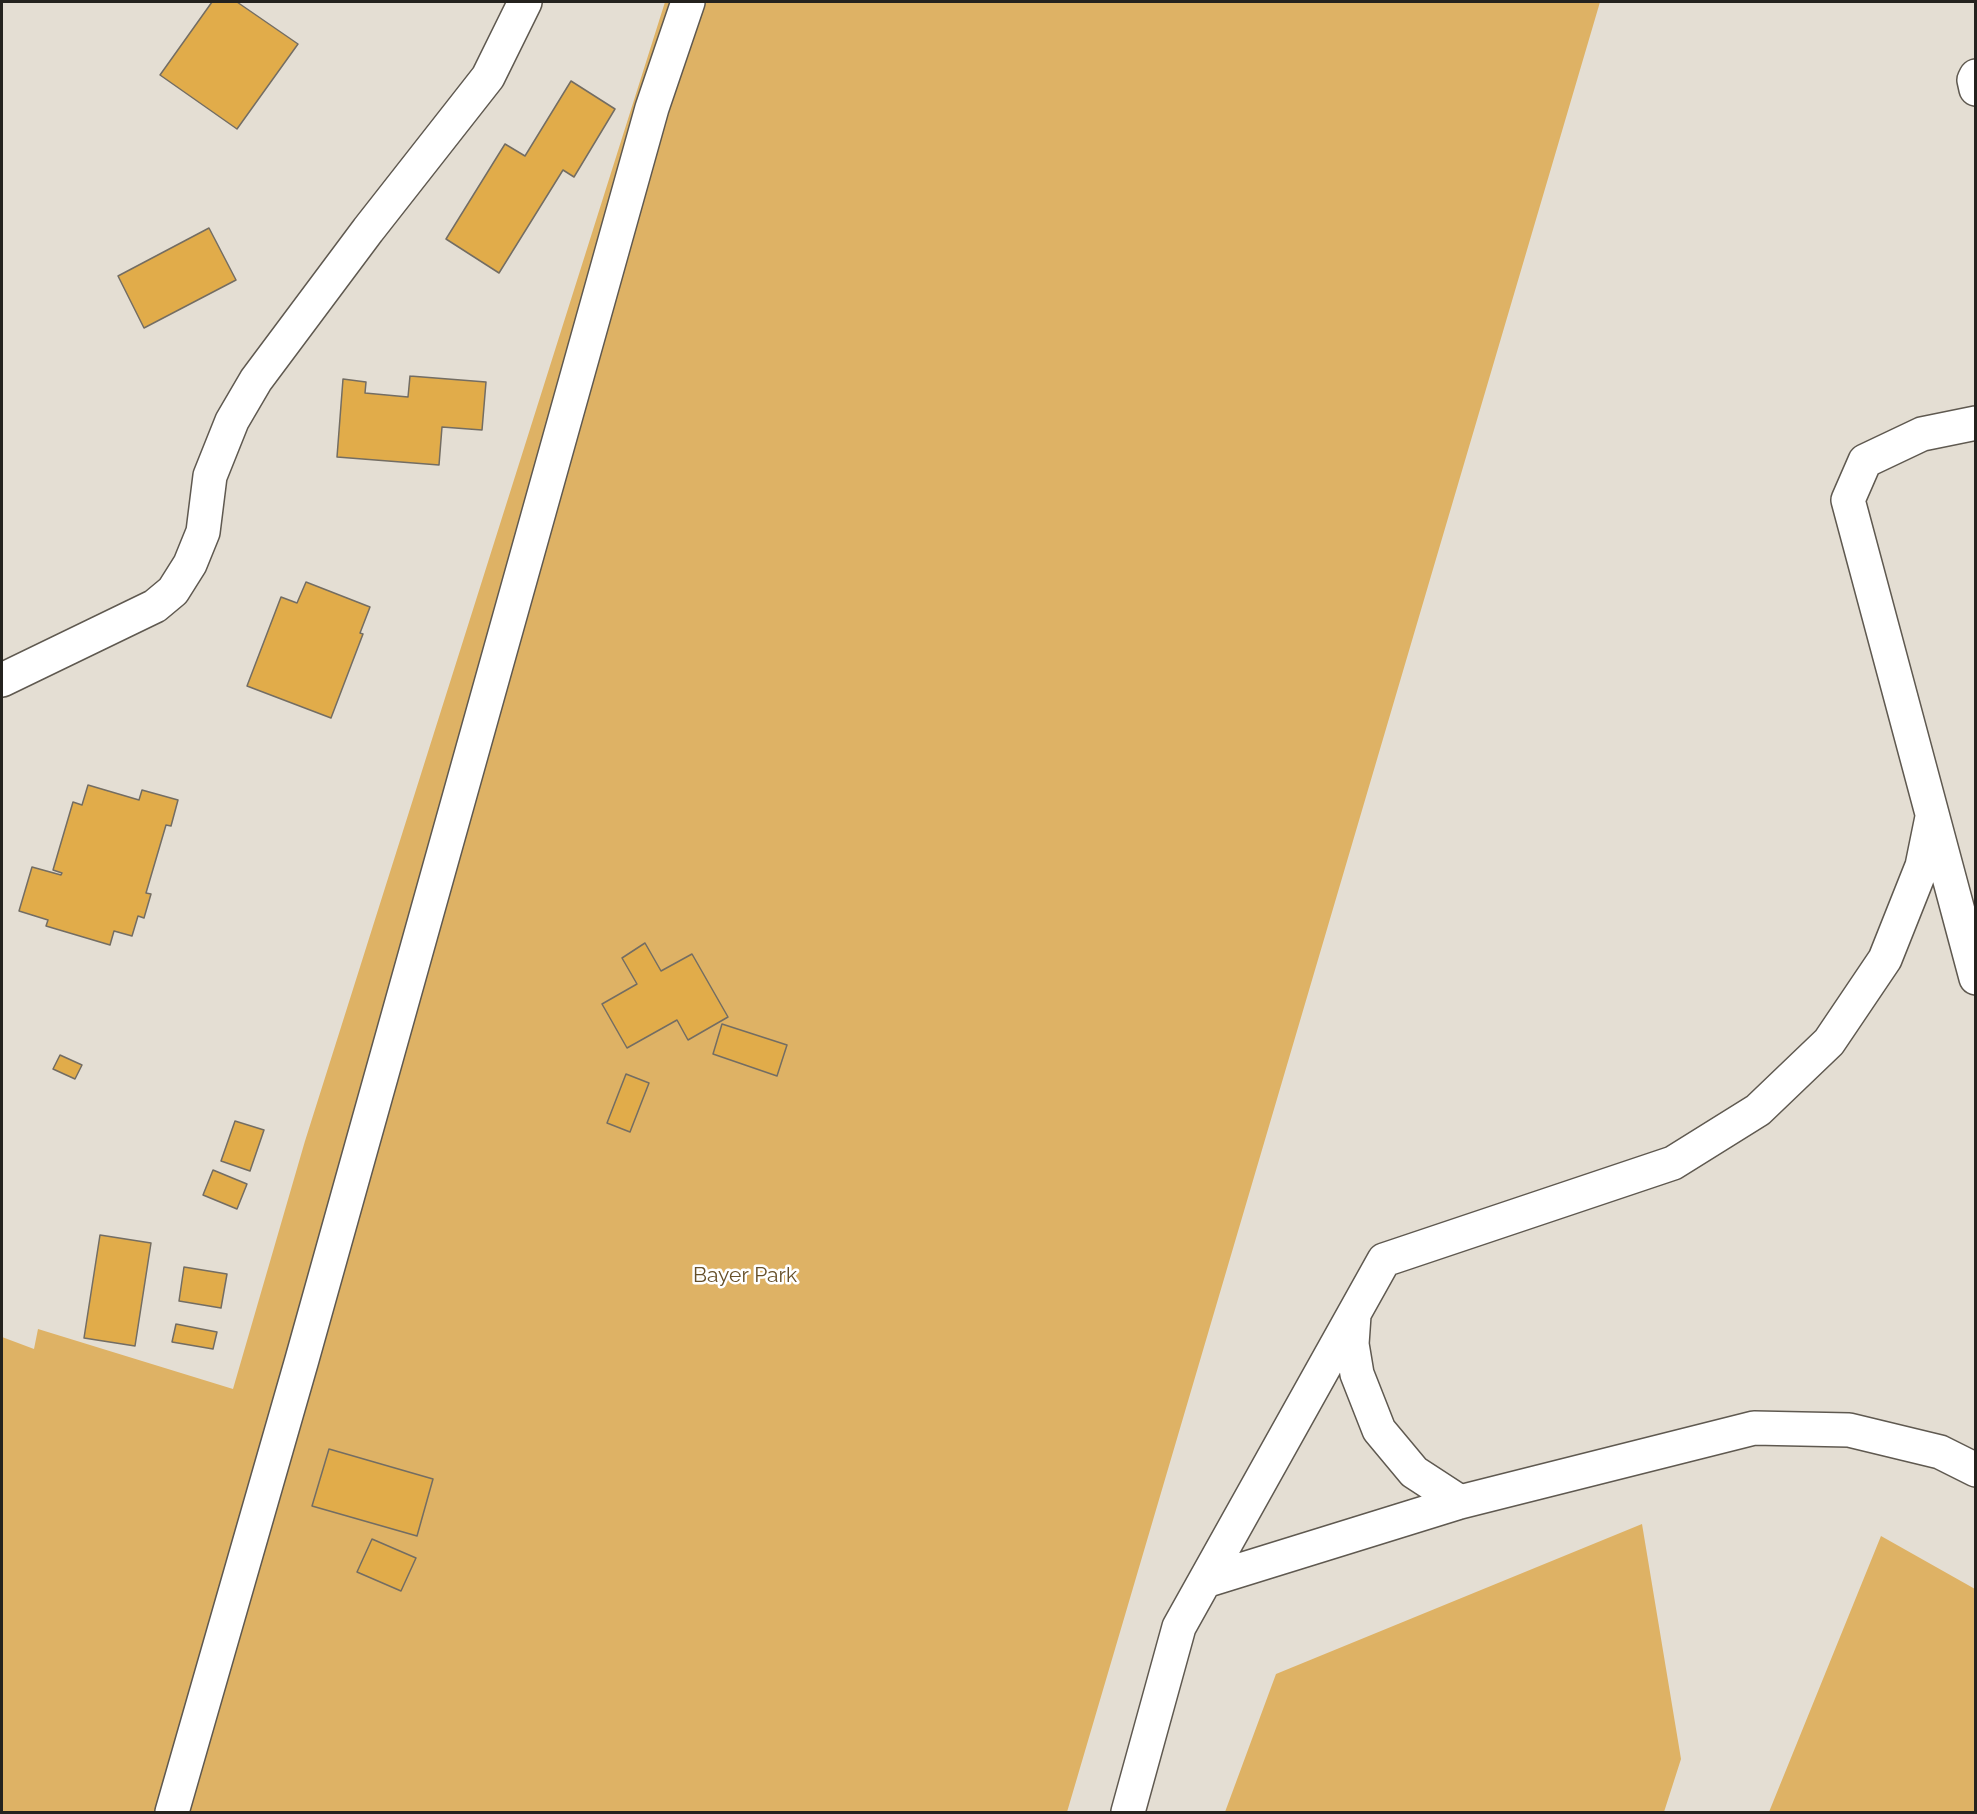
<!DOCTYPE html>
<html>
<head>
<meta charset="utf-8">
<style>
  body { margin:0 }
  #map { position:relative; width:1977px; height:1814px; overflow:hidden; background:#e4ded3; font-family:Raleway,sans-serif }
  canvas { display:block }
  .frame { position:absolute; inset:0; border:3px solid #24221e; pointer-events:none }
</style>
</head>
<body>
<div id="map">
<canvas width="1977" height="1814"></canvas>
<div class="frame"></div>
</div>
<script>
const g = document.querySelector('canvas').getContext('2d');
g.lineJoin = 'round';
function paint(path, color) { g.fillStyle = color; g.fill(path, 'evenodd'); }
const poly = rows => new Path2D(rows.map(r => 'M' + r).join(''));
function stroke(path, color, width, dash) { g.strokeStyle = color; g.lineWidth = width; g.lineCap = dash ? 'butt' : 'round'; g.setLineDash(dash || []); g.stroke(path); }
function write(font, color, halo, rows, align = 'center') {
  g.font = font + ' Raleway,sans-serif'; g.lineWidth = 5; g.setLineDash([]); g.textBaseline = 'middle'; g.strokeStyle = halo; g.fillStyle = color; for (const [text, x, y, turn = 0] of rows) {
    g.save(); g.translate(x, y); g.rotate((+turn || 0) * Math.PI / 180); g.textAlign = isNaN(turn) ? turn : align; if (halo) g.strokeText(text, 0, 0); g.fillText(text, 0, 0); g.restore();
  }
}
paint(poly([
  [665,2,1600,2,1067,1812,2,1812,2,1337,34,1349,38,1329,233,1389,305,1141],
  [1642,1524,1681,1759,1664,1812,1225,1812,1276,1674],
  [1881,1536,1975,1589,1975,1812,1769,1812]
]), '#deb265');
const building = poly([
  [212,2,237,2,298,44,237,129,160,75,212,2],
  [571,81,615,109,574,177,563,170,499,273,446,239,505,144,525,156,571,81],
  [209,228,236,280,144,328,118,276,209,228],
  [410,376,486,382,482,430,442,427,439,465,337,457,343,379,366,382,365,393,408,397,410,376],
  [306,582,370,607,360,633,363,634,331,718,247,686,281,597,297,603,306,582],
  [88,785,139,800,142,790,178,800,171,826,166,825,146,893,151,894,144,918,138,916,132,936,114,931,110,945,46,926,48,920,19,911,32,867,61,875,62,873,53,870,73,802,82,805,88,785],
  [645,943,661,971,692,954,728,1017,688,1040,677,1020,627,1048,602,1004,637,984,622,958,645,943],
  [722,1024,787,1045,777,1076,713,1054,722,1024],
  [60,1055,82,1065,75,1079,53,1069,60,1055],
  [626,1074,649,1083,630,1132,607,1123,626,1074],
  [235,1121,264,1130,250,1171,221,1161,235,1121],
  [213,1170,247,1184,237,1209,203,1195,213,1170],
  [100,1235,151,1243,135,1346,84,1338,100,1235],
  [184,1267,227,1274,221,1308,179,1301,184,1267],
  [176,1324,217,1332,213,1349,172,1342,176,1324],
  [329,1449,433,1479,417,1536,312,1506,329,1449],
  [372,1539,416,1558,401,1591,357,1572,372,1539]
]);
paint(building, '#e1ac4a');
stroke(building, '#736d63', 1.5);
const minor = poly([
  [1976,76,1974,80,1976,89],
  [1976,423,1922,434,1865,461,1848,500,1976,978],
  [2,680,155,606,173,591,190,564,203,532,210,476,232,421,256,380,368,230,488,77,525,2],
  [1354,1315,1352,1344,1357,1374,1379,1430,1414,1472,1460,1502],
  [1205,1581,1460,1502,1754,1428,1849,1430,1940,1452,1976,1470],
  [172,1812,301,1363,652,108,688,2],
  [1128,1812,1179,1627,1384,1260,1673,1163,1758,1110,1829,1042,1885,959,1922,866,1932,817]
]);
stroke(minor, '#5f5950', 36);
stroke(minor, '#fff', 33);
write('21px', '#675029', '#fff', [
  ["Bayer Park",745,1276]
]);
</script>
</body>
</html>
